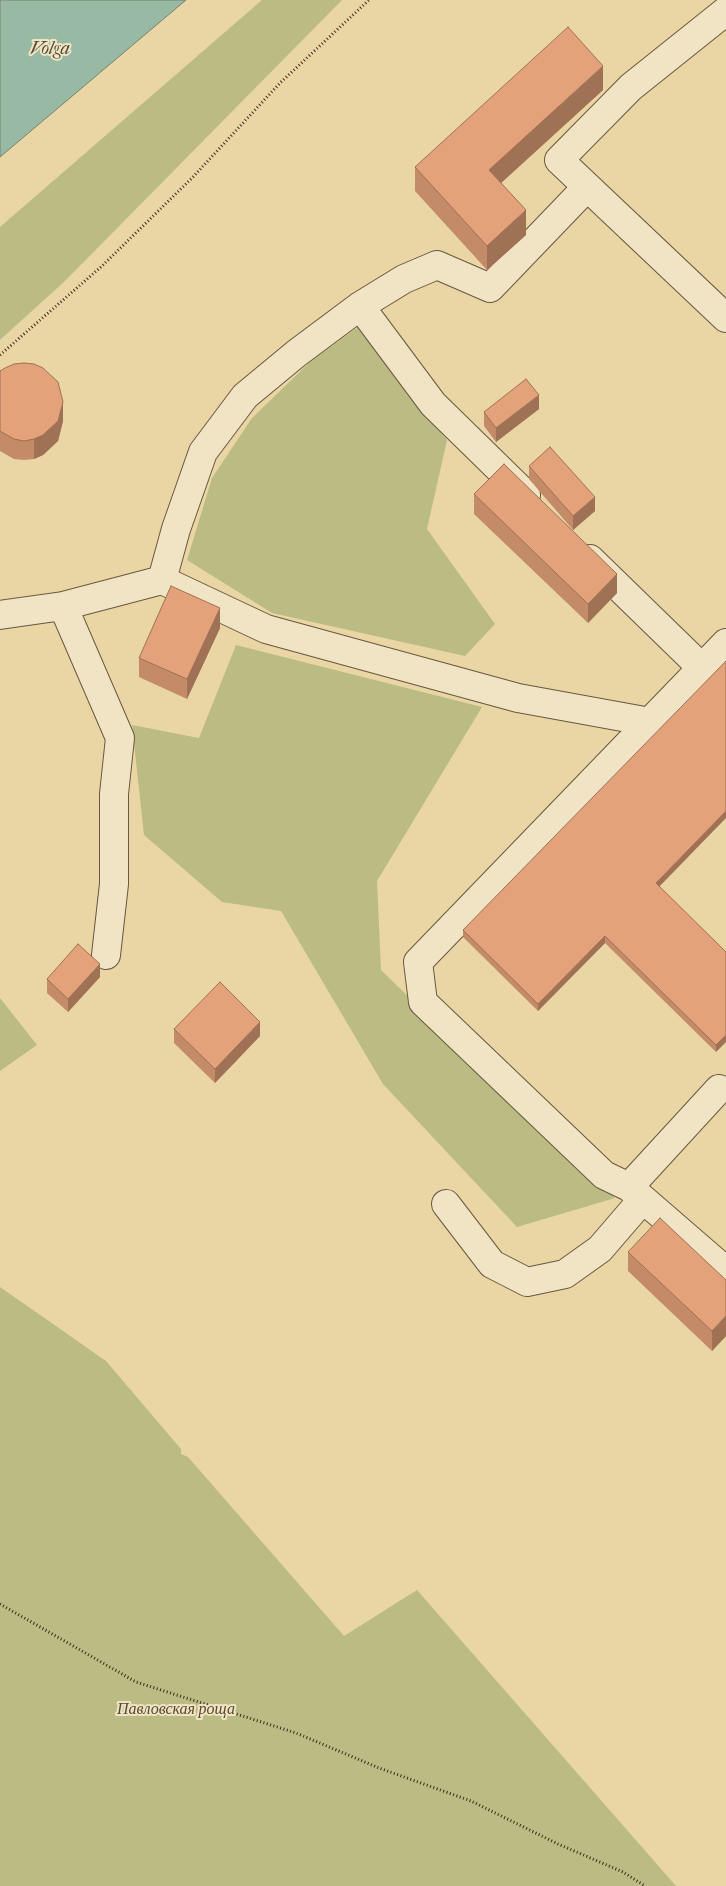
<!DOCTYPE html>
<html>
<head>
<meta charset="utf-8">
<style>
  body { margin:0 }
  canvas { display:block; background:#ead5a5 }
</style>
</head>
<body>
<canvas width="726" height="1886"></canvas>
<script>
const g = document.querySelector('canvas').getContext('2d');
g.lineJoin = 'round';
function paint(path, color) { g.fillStyle = color; g.fill(path, 'evenodd'); }
const poly = rows => new Path2D(rows.map(r => 'M' + r).join(''));
function stroke(path, color, width, dash) { g.strokeStyle = color; g.lineWidth = width; g.lineCap = dash ? 'butt' : 'round'; g.setLineDash(dash || []); g.stroke(path); }
function write(font, color, halo, rows, align = 'center') {
  g.font = font + ' "IM FELL French Canon",serif'; g.lineWidth = 4; g.setLineDash([]); g.textBaseline = 'middle'; g.strokeStyle = halo; g.fillStyle = color; for (const [text, x, y, turn = 0] of rows) {
    g.save(); g.translate(x, y); g.rotate((+turn || 0) * Math.PI / 180); g.textAlign = isNaN(turn) ? turn : align; if (halo) g.strokeText(text, 0, 0); g.fillText(text, 0, 0); g.restore();
  }
}
paint(poly([
  [262,0,342,0,65,281,0,340,0,227],
  [358,327,447,440,427,529,495,624,465,656,272,613,187,560,212,478,252,418,310,362],
  [236,645,482,707,377,881,381,970,615,1198,517,1227,383,1084,281,911,222,902,144,835,132,725,199,738],
  [0,998,37,1045,0,1071],
  [0,1287,106,1361,181,1449,181,1454,188,1457,344,1636,417,1590,676,1886,0,1886]
]), '#babc83');
const water = poly([
  [0,0,186,0,0,157,0,0]
]);
paint(water, '#98b9a3');
stroke(water, '#74826d', 1);
const minor = poly([
  [726,11,631,87,559,160,726,318],
  [526,495,433,404,360,306,404,279,437,265,490,288,587,187],
  [590,559,702,668],
  [162,580,176,529,203,452,245,396,297,353,360,306],
  [0,615,63,606],
  [106,955,114,884,114,794,120,738,63,606,162,580,266,629,518,698,650,722],
  [719,1089,629,1187,726,1271],
  [629,1187,604,1175,423,1002,418,962,726,643],
  [446,1204,492,1264,527,1282,565,1274,600,1249,643,1199]
]);
stroke(minor, '#68583f', 30);
stroke(poly([
  [0,355,102,266,193,177,280,83,369,0],
  [0,1604,136,1682,296,1733,379,1768,471,1801,558,1844,623,1872,645,1886]
]), '#3d2f1d', 3, [1, 2.5]);
stroke(minor, '#f1e4c4', 28);
paint(poly([
  [603,90,501,183,526,235,487,270,415,191,415,167],
  [0,371,63,421,58,441,43,455,34,459,24,460,14,459,0,451],
  [539,409,496,442,484,426,484,412],
  [529,466,595,511,573,530,529,479],
  [474,494,617,593,588,623,474,514],
  [220,628,187,699,139,677,139,658],
  [659,887,726,952,716,1052,605,943,538,1011,463,937,463,930],
  [100,977,68,1012,47,993,47,979],
  [174,1029,260,1036,215,1083,174,1043],
  [628,1252,726,1280,726,1336,712,1351,628,1271]
]), '#c38b68');
paint(poly([
  [603,66,603,90,489,194,489,170],
  [526,210,526,235,487,270,487,246],
  [539,395,539,409,496,442,496,428],
  [63,402,63,421,58,441,43,455,34,459,34,439],
  [595,497,595,511,573,530,573,516],
  [617,574,617,593,588,623,588,604],
  [220,608,220,628,187,699,187,679],
  [726,811,726,818,656,890,656,883],
  [605,936,605,943,538,1011,538,1004],
  [100,964,100,977,68,1012,68,999],
  [260,1022,260,1036,215,1083,215,1069],
  [726,1035,726,1042,716,1052,716,1045],
  [726,1316,726,1336,712,1351,712,1331]
]), '#9f7155');
const building = poly([
  [568,27,603,66,489,170,526,210,487,246,415,167,568,27],
  [24,363,34,364,43,368,58,382,63,402,58,421,43,435,34,439,24,441,14,439,0,431,0,371,5,368,14,364,24,363],
  [526,379,539,395,496,428,484,412,526,379],
  [550,447,595,497,573,516,529,466,550,447],
  [504,464,617,574,588,604,474,494,504,464],
  [171,586,220,608,187,679,139,658,171,586],
  [726,661,726,811,656,883,726,952,726,1035,716,1045,605,936,538,1004,463,930,726,661],
  [78,944,100,964,68,999,47,979,78,944],
  [220,982,260,1022,215,1069,174,1029,220,982],
  [660,1218,726,1280,726,1316,712,1331,628,1252,660,1218]
]);
paint(building, '#e3a279');
stroke(building, '#9f7155', 1);
write('italic 16px', '#564b31', '#f1e4c4', [
  ["Павловская роща",176,1710]
]);
write('italic 18px', '#4f4b38', '#f1e4c4', [
  ["Volga",50,50]
]);
</script>
</body>
</html>
